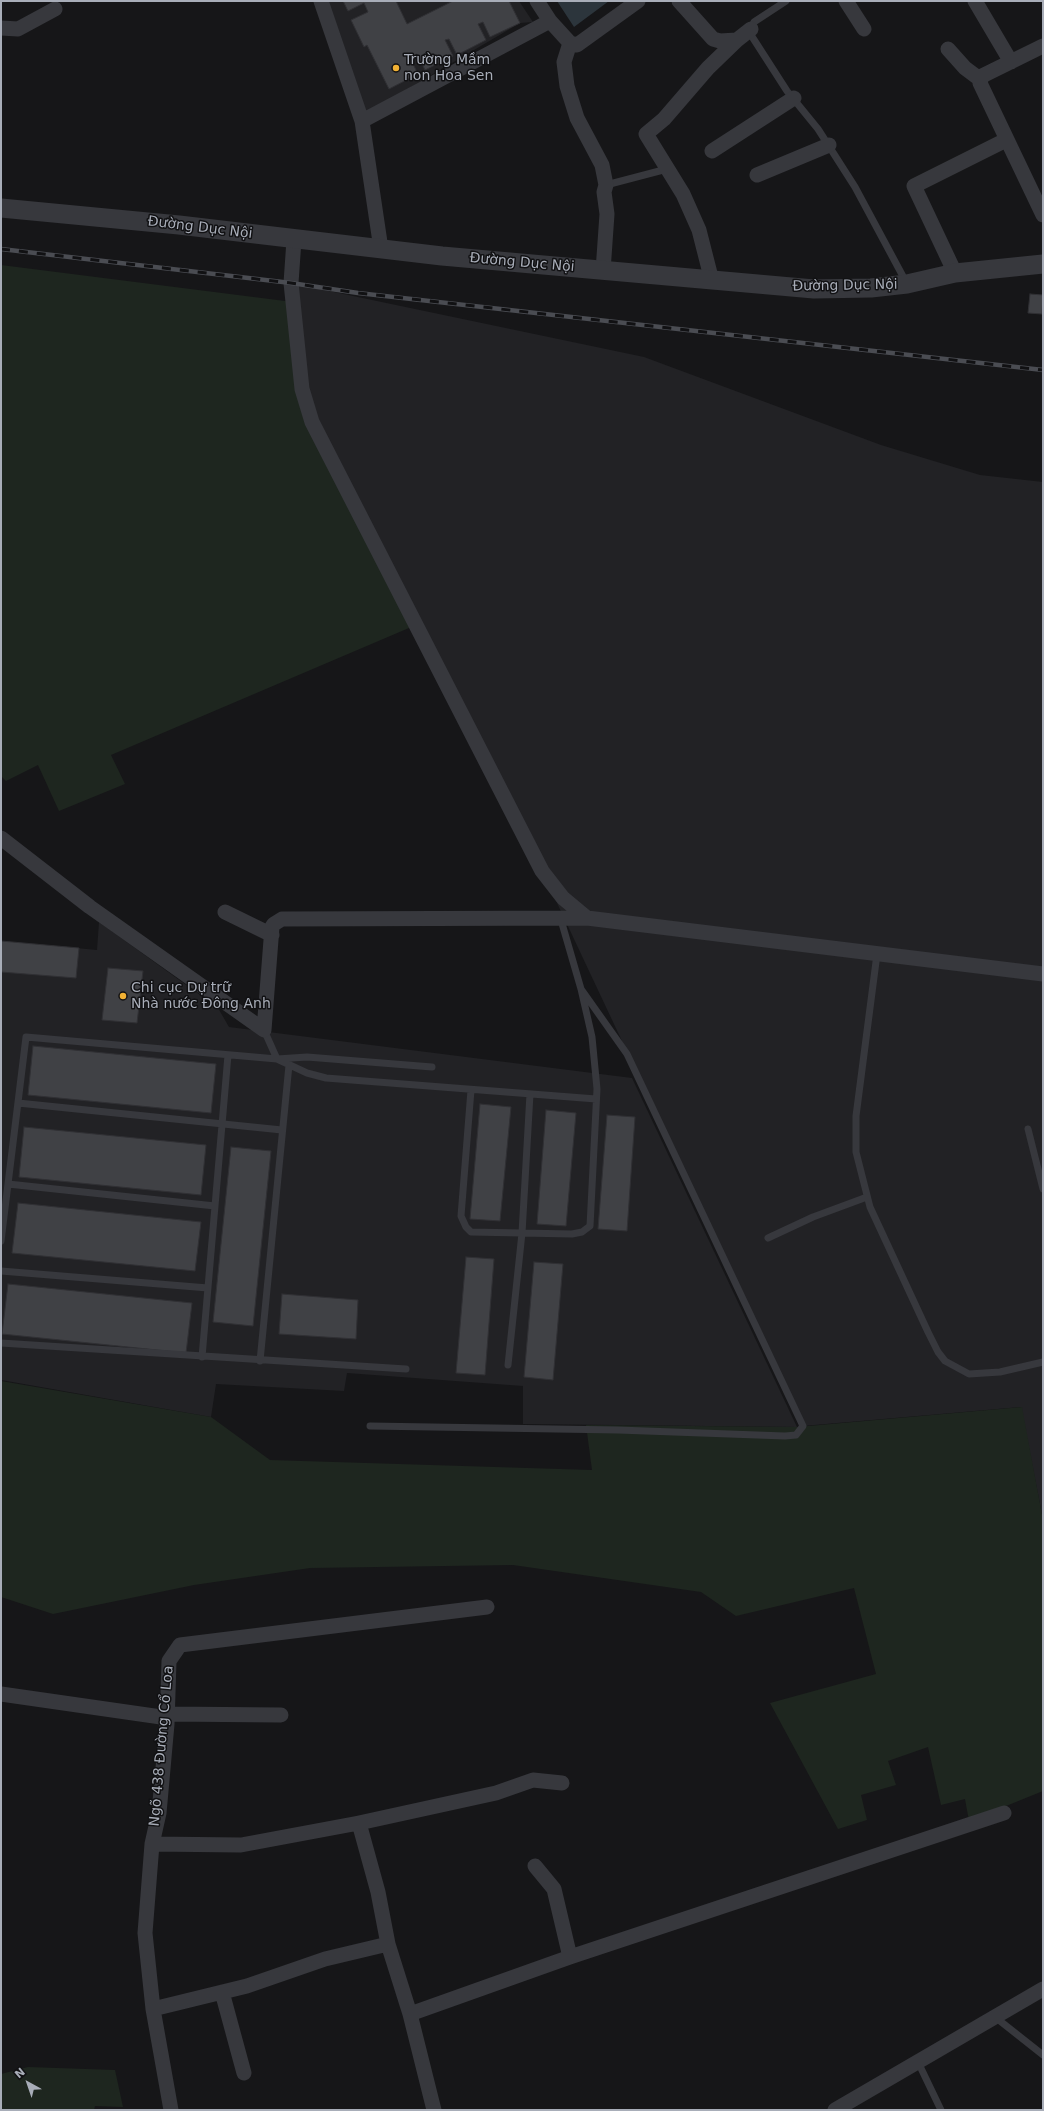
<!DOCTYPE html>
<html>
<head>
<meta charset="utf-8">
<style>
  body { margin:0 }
  #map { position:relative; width:1044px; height:2111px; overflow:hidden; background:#161618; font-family:"DejaVu Sans",sans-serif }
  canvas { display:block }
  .frame { position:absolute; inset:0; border:2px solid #a8adb8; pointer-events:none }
  .north { position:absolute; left:8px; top:2063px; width:40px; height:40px; -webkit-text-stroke:3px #111113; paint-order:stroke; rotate:320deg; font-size:11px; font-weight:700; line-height:16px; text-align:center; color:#a8adb8 }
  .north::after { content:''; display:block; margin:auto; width:14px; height:18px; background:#a8adb8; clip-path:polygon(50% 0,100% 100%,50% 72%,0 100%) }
</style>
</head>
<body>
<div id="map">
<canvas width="1044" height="2111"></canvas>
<div class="frame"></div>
<div class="north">N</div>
</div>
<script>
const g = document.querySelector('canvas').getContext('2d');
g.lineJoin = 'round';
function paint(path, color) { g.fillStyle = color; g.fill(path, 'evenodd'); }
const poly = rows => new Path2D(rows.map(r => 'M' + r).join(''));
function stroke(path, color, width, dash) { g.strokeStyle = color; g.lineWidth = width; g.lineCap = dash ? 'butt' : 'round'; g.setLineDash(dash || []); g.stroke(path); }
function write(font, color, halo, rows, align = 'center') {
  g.font = font + ' "DejaVu Sans",sans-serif'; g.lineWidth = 3; g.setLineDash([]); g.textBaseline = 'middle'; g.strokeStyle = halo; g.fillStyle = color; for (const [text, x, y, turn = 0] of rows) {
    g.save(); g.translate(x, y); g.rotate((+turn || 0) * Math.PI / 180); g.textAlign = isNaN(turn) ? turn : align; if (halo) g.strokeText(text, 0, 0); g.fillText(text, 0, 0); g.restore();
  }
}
paint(poly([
  [327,1,519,1,533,22,520,23,365,114],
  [291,283,644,357,881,445,980,475,1043,482,1043,1520,1021,1407,803,1426,542,871,312,422],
  [99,922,218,1008,229,1027,632,1078,797,1427,523,1424,523,1386,347,1373,344,1391,216,1384,211,1417,1,1380,1,941,97,950]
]), '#222225');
paint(poly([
  [1,265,293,302,302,389,416,625,111,755,125,784,59,811,38,765,6,781,1,776],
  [1,1381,211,1417,270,1460,592,1470,586,1425,797,1427,1022,1407,1043,1520,1043,1791,969,1821,965,1799,941,1805,928,1747,888,1761,896,1785,861,1795,867,1820,838,1829,770,1703,876,1674,854,1588,736,1616,701,1592,513,1565,310,1568,194,1585,53,1614,1,1597],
  [28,2067,115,2070,123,2107,95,2106,94,2110,1,2110,1,2074]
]), '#1e261f');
paint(poly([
  [557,1,609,1,574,27]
]), '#2c353c');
const building = poly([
  [343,1,396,1,407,24,453,1,509,1,520,23,490,37,483,22,478,24,486,40,457,55,449,39,445,40,453,56,425,70,417,54,410,58,418,74,389,89,367,45,364,47,351,20,368,12,364,3,348,11,343,1],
  [1030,294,1043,295,1042,314,1028,313,1030,294],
  [1,941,79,948,76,978,1,972,1,941],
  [108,968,143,971,137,1023,102,1020,108,968],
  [33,1046,216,1064,211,1113,28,1095,33,1046],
  [480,1104,511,1107,500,1221,470,1219,480,1104],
  [546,1110,576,1113,566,1226,537,1224,546,1110],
  [607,1115,635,1117,627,1231,598,1229,607,1115],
  [24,1127,206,1145,201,1195,19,1177,24,1127],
  [231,1147,271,1151,253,1326,213,1322,231,1147],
  [18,1203,201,1222,195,1271,12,1253,18,1203],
  [466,1257,494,1259,485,1375,456,1373,466,1257],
  [534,1262,563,1264,553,1380,524,1377,534,1262],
  [8,1284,192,1303,186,1353,2,1334,8,1284],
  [282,1294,358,1300,356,1339,279,1334,282,1294]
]);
paint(building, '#404145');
stroke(building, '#303034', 1);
stroke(poly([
  [786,1,754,22,751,29,751,35,787,91,818,129,855,187,906,282],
  [606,185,667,169],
  [877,954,856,1116,856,1152,870,1207,928,1332,938,1352,945,1361,969,1374,1000,1372,1043,1362],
  [264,1030,277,1059,307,1057,432,1067],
  [471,1090,461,1216,466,1227,471,1232,572,1234,582,1232,590,1226,597,1089,592,1037,581,989,561,920],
  [18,1103,282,1130],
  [1028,1129,1043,1189],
  [8,1184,215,1206],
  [768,1238,813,1217,867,1197],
  [1,1241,26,1037,277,1059,307,1073,326,1078,596,1099],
  [1,1271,208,1288],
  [1,1343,406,1369],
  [202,1357,228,1055],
  [260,1361,289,1065],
  [508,1365,522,1233,530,1094],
  [370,1426,618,1430,785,1436,796,1435,803,1426,627,1054,581,989],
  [995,2017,1043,2055],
  [918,2062,941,2110]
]), '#37383d', 7);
stroke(poly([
  [321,1,362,121,381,249],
  [537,1,550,21],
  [679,1,713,39,720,41,737,40,751,29],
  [846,1,864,29],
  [975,1,1011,62],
  [1,28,18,29,55,9],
  [570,43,564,62,567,86,577,118,602,165,606,185,604,192,607,214,603,271],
  [1043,46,982,76,980,83,1043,215],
  [948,49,965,68,981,80],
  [362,121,550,21,570,43,577,45,638,1],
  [712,151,794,98],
  [757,175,829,145],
  [294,240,291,283,293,302,302,389,312,422,542,871,563,898,587,918],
  [955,273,914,186,1006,140],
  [712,281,699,230,683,194,646,134,664,119,708,68,737,40],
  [1,838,90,907,264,1030,272,927,274,924,282,919,587,918,1043,974],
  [225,912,272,935],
  [1,1694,168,1718],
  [167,1714,281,1715],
  [359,1823,378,1892,388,1944,410,2014,434,2110],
  [152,1844,241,1845,359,1823,496,1793,533,1780,562,1783],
  [535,1866,554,1889,570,1957],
  [222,1992,244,2073],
  [153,2009,247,1986,325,1959,388,1944],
  [410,2014,570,1957,1004,1813],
  [171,2110,153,2009,145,1933,152,1844,159,1813,167,1724,169,1661,180,1645,487,1607],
  [835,2110,1043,1989]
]), '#37383d', 15);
stroke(poly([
  [1,208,179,225,442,256,814,289,871,288,907,284,955,273,1043,264]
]), '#37383d', 19);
const rail = poly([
  [1,249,291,283,358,293,1043,370]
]);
stroke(rail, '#4a4c52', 4.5);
stroke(rail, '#111113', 3, [9]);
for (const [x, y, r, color] of [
  [396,68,4,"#f2b134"],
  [123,996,4,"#f2b134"]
]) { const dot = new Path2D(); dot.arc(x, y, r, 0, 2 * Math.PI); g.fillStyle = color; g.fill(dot); stroke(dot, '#111113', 1.5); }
write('14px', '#a8adb8', '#111113', [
  ["Trường Mầm",404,60],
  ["non Hoa Sen",404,76],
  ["Chi cục Dự trữ",131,988],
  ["Nhà nước Đông Anh",131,1004]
], 'left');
write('14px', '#a8adb8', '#111113', [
  ["Đường Dục Nội",200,228,7],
  ["Đường Dục Nội",522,263,5],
  ["Đường Dục Nội",845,286,-1],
  ["Ngõ 438 Đường Cổ Loa",162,1746,-85]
]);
</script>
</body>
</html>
